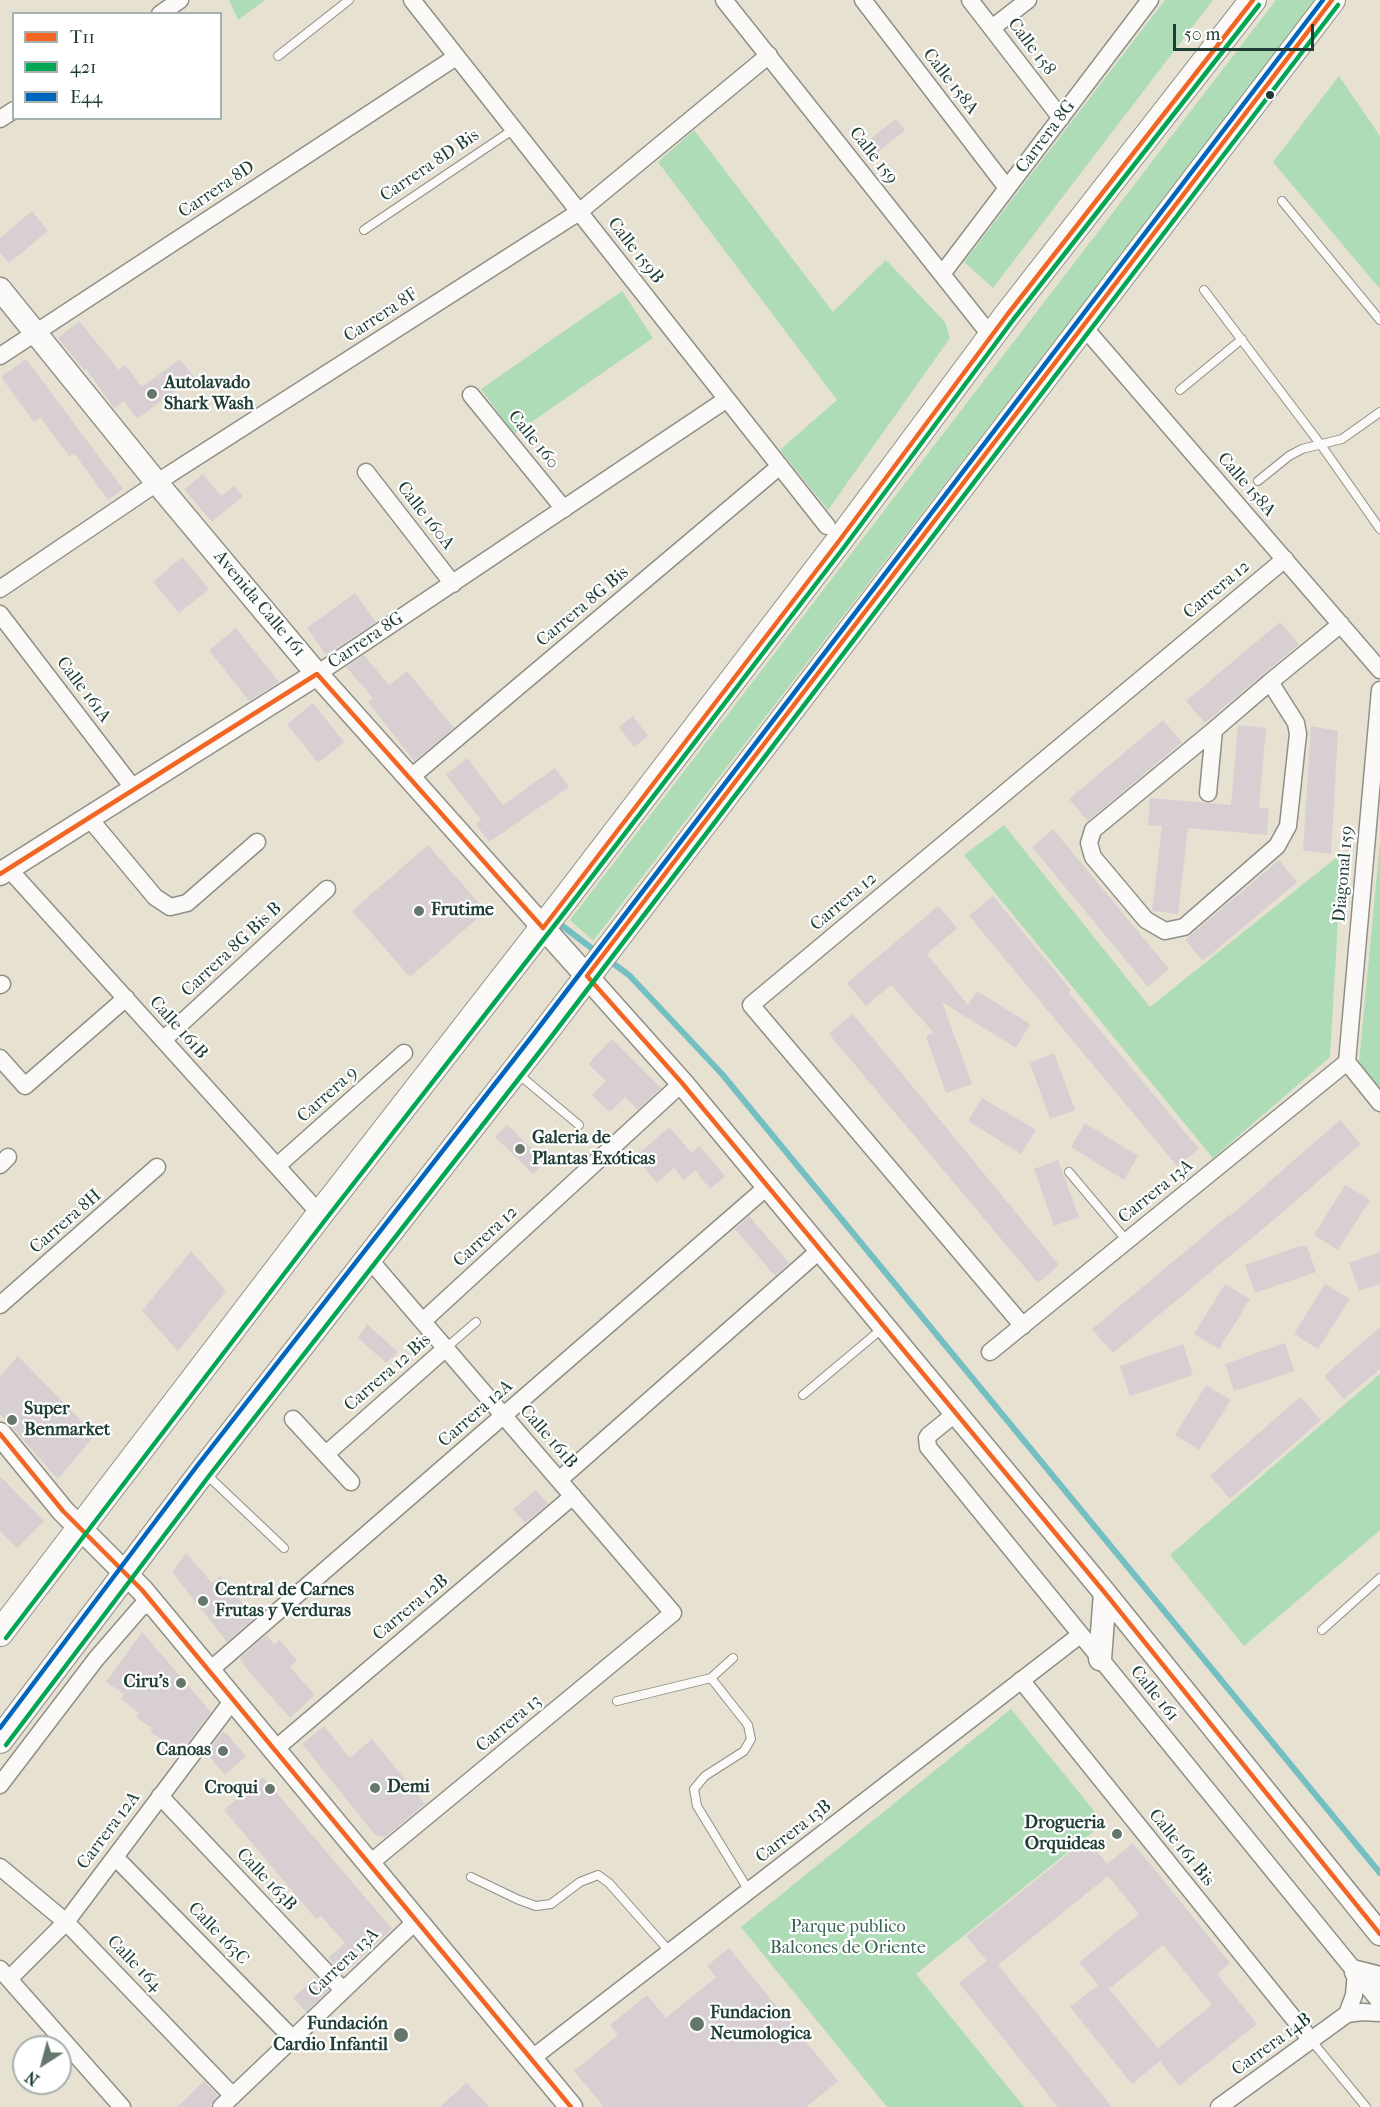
<!DOCTYPE html>
<html>
<head>
<meta charset="utf-8">
<style>
  body { margin:0 }
  #map { position:relative; width:1380px; height:2107px; overflow:hidden; background:#e7e1d2; font-family:"IM FELL French Canon",serif }
  canvas { display:block }
  .legend { position:absolute; left:12px; top:12px; width:210px; height:108px; box-sizing:border-box; background:#fff; border:2px solid #a5b1ae; margin:0; padding:8px 10px; list-style:none; font-size:18px; color:#1f3d34 }
  .legend li { display:flex; align-items:center; gap:12px; height:30px }
  .legend b { width:30px; border:2px solid #a5b1ae }
  .north { position:absolute; left:12px; top:2035px; width:60px; height:60px; box-sizing:border-box; background:#fff; border:2px solid #a5b1ae; border-radius:50%; rotate:216deg; font-size:16px; font-weight:700; line-height:24px; text-align:center; color:#1f3d34 }
  .north::after { content:''; display:block; margin:auto; width:21px; height:27px; background:#65766b; clip-path:polygon(50% 0,100% 100%,50% 72%,0 100%) }
  .scale { position:absolute; left:1173px; top:24px; width:141px; height:27px; box-sizing:border-box; border:3px solid #1f3d34; border-top:0; padding-left:8px; font-size:18px; line-height:21px; white-space:nowrap; color:#1f3d34; -webkit-text-stroke:4px #fff; paint-order:stroke }
</style>
</head>
<body>
<div id="map">
<canvas width="1380" height="2107"></canvas>
<ul class="legend">
<li><b style="height:8px;background:#f26522"></b>T11</li>
<li><b style="height:8px;background:#00a651"></b>421</li>
<li><b style="height:8px;background:#0065bd"></b>E44</li>
</ul>
<div class="north">N</div>
<div class="scale">50 m</div>
</div>
<script>
const g = document.querySelector('canvas').getContext('2d');
g.lineJoin = 'round';
function paint(path, color) { g.fillStyle = color; g.fill(path, 'evenodd'); }
const poly = rows => new Path2D(rows.map(r => 'M' + r).join(''));
function stroke(path, color, width, dash) { g.strokeStyle = color; g.lineWidth = width; g.lineCap = dash ? 'butt' : 'round'; g.setLineDash(dash || []); g.stroke(path); }
function write(font, color, halo, rows, align = 'center') {
  g.font = font + ' "IM FELL French Canon",serif'; g.lineWidth = 4.5; g.setLineDash([]); g.textBaseline = 'middle'; g.strokeStyle = halo; g.fillStyle = color; for (const [text, x, y, turn = 0] of rows) {
    g.save(); g.translate(x, y); g.rotate((+turn || 0) * Math.PI / 180); g.textAlign = isNaN(turn) ? turn : align; if (halo) g.strokeText(text, 0, 0); g.fillText(text, 0, 0); g.restore();
  }
}
paint(poly([
  [229,0,265,0,238,20],
  [1165,0,1213,0,993,288,964,262],
  [1276,0,1317,0,593,941,570,920],
  [1339,76,1380,136,1380,289,1273,162],
  [694,130,833,312,886,260,945,322,950,338,828,510,780,450,837,400,658,162],
  [622,291,653,338,514,434,481,389],
  [1004,825,1150,1007,1342,853,1330,1057,1213,1158,964,855],
  [1380,842,1380,1088,1359,1063],
  [1380,1374,1380,1530,1244,1646,1170,1555],
  [1011,1709,1104,1823,916,1974,1024,2107,887,2107,741,1927]
]), '#addcb6');
stroke(poly([
  [556,921,598,953],
  [607,959,629,975,722,1074,1380,1873]
]), '#73bfc2', 6);
paint(poly([
  [896,119,905,130,878,152,869,140],
  [32,211,48,231,9,263,0,252,0,238],
  [79,321,119,370,125,365,142,387,180,359,194,377,137,419,124,401,114,408,86,369,84,370,58,338],
  [26,359,123,489,108,500,74,453,69,456,40,417,34,422,1,377],
  [203,474,221,496,234,486,243,496,212,522,184,489],
  [182,557,209,589,179,613,153,582],
  [355,593,376,622,326,655,307,628],
  [1280,622,1299,644,1205,723,1186,701],
  [236,628,279,682,249,701,209,650],
  [364,655,389,685,407,671,454,728,414,761,368,702,373,698,346,667],
  [313,703,344,742,318,763,287,724],
  [633,716,648,736,634,747,619,727],
  [1163,720,1182,742,1088,821,1069,799],
  [1238,725,1266,728,1259,808,1269,808,1267,835,1188,828,1178,914,1152,911,1162,826,1148,825,1150,798,1231,805],
  [1311,726,1338,731,1331,854,1303,850],
  [467,758,503,805,555,768,569,787,489,842,476,824,481,820,446,775],
  [1053,829,1169,969,1148,987,1032,847],
  [428,845,486,911,410,977,352,911],
  [1279,860,1297,882,1203,961,1185,940],
  [993,896,1071,990,1068,992,1199,1149,1177,1166,969,916],
  [938,906,957,928,927,954,968,1005,977,991,1030,1024,1016,1048,942,1002,972,1084,946,1093,926,1036,934,1033,891,985,866,1006,847,983],
  [853,1014,1059,1265,1038,1283,829,1034],
  [612,1039,661,1088,638,1110,625,1097,610,1112,592,1095,606,1081,588,1064],
  [1054,1053,1075,1110,1050,1119,1030,1063],
  [982,1098,1036,1130,1021,1154,968,1121],
  [1340,1120,1361,1144,1270,1223,1113,1353,1092,1329,1229,1215,1230,1216],
  [1085,1123,1138,1156,1124,1180,1071,1147],
  [507,1125,545,1161,533,1174,495,1137],
  [669,1127,692,1153,699,1146,725,1176,710,1189,695,1170,684,1180,674,1168,657,1183,635,1157],
  [1058,1160,1079,1217,1054,1226,1034,1169],
  [1345,1185,1370,1200,1338,1250,1314,1235],
  [749,1216,789,1263,775,1276,735,1229],
  [1300,1246,1307,1246,1316,1272,1255,1293,1245,1265],
  [191,1251,226,1291,178,1351,142,1311],
  [1380,1252,1380,1284,1359,1291,1349,1263],
  [1225,1284,1250,1299,1219,1349,1194,1334],
  [1325,1284,1350,1299,1318,1349,1294,1334],
  [367,1324,398,1352,386,1363,358,1338],
  [1380,1327,1380,1369,1344,1399,1324,1376],
  [1285,1343,1294,1371,1234,1391,1225,1364],
  [1183,1344,1193,1375,1130,1396,1120,1366],
  [18,1356,95,1435,58,1479,0,1414,0,1377],
  [1206,1385,1231,1400,1199,1450,1175,1435],
  [1300,1397,1321,1420,1230,1499,1210,1476],
  [0,1476,44,1521,17,1548,0,1531],
  [536,1490,548,1504,525,1523,513,1509],
  [186,1553,212,1583,221,1576,254,1618,227,1642,172,1572],
  [142,1632,211,1712,176,1758,160,1746,163,1741,150,1731,152,1728,136,1717,139,1713,121,1699,124,1694,106,1682],
  [267,1635,274,1645,279,1640,297,1660,290,1667,315,1695,290,1718,247,1669,240,1658],
  [324,1726,350,1758,372,1739,425,1804,385,1837,375,1835,302,1744],
  [222,1732,226,1733,246,1756,225,1775,206,1753],
  [263,1777,392,1929,343,1974,328,1958,345,1943,321,1916,316,1919,224,1810],
  [1087,1839,1107,1864,1133,1843,1230,1963,1217,1974,1257,2024,1179,2086,1160,2061,1132,2084,1070,2007,1098,1985,1079,1962,1139,1914,1108,1876,998,1965,1112,2107,1058,2107,959,1983,987,1961,966,1936],
  [1163,1945,1212,2005,1158,2048,1109,1989],
  [729,1948,838,2081,806,2107,604,2107,574,2071,618,2035,610,2025,647,1995,666,2018,716,1977,707,1966],
  [316,1977,329,1990,306,2012,293,1998],
  [204,2081,218,2096,211,2105,209,2107,177,2107],
  [466,2083,489,2107,440,2107]
]), '#d8cfd3');
const lane = poly([
  [278,56,349,0],
  [1282,201,1380,320],
  [364,230,514,129],
  [1204,290,1321,445,1380,529],
  [1180,390,1242,339],
  [1258,481,1289,456,1302,449,1342,439,1380,412],
  [517,1073,579,1125],
  [1069,1172,1127,1241],
  [446,1348,476,1322],
  [803,1395,884,1327],
  [206,1474,284,1548],
  [1322,1630,1380,1578],
  [711,1678,748,1725,751,1739,744,1751,705,1776,694,1789,697,1806,749,1891],
  [617,1701,711,1678,733,1658],
  [471,1877,519,1900,536,1906,551,1904,580,1882,598,1875,609,1883,670,1952],
  [1311,2040,1366,2107]
]);
const street = poly([
  [412,0,827,526],
  [724,0,991,336],
  [863,0,1007,188],
  [970,0,1061,118],
  [160,14,180,0],
  [992,28,1028,0],
  [0,119,14,110],
  [942,274,1150,0],
  [1083,326,1380,670],
  [0,356,456,57],
  [471,395,564,509],
  [366,472,453,584],
  [0,589,170,474,579,212,769,55],
  [0,614,134,789],
  [317,674,727,399],
  [1270,682,1296,723,1298,734,1288,826,1277,846,1184,927,1165,931,1146,920,1093,857,1089,843,1093,830,1214,730,1270,682,1341,624],
  [410,778,780,466],
  [1208,793,1214,730],
  [89,818,155,897,170,907,187,903,257,842],
  [8,868,320,1214],
  [0,985,2,984],
  [163,1040,327,889],
  [0,1058,25,1086,126,998],
  [1347,1062,1380,690],
  [1347,1062,1380,1103],
  [0,1165,8,1157],
  [277,1166,404,1053],
  [369,1259,673,1613,369,1864],
  [0,1305,157,1167],
  [423,1321,682,1083],
  [1023,1326,751,1005,1285,559],
  [990,1352,1347,1062],
  [956,1413,929,1435,927,1438,928,1447,1380,2002],
  [293,1419,351,1482],
  [326,1454,446,1348],
  [559,1480,820,1250],
  [209,1671,768,1186],
  [1021,1680,1311,2040],
  [274,1750,573,1496],
  [0,1785,96,1659,141,1607,153,1604],
  [160,1796,343,1990],
  [115,1857,293,2039],
  [0,1867,66,1922,233,2096],
  [0,1969,122,2107],
  [9,1979,66,1922,233,1700],
  [1347,2014,1354,1995,1356,1972],
  [531,2059,1080,1635],
  [221,2107,416,1921],
  [1219,2107,1347,2014,1362,2012,1380,2013]
]);
const secondary = poly([
  [0,289,157,483,317,674,682,1083,1105,1593,1380,1934],
  [0,874,317,674],
  [0,1434,63,1511,142,1590,571,2107],
  [1100,1659,1105,1593],
  [1356,1972,1380,1978]
]);
const primary = poly([
  [0,1633,320,1214,562,903,839,541,1007,315,1253,0],
  [0,1740,203,1471,539,1040,1332,0]
]);
stroke(lane, '#8e9087', 10);
stroke(street, '#8e9087', 19);
stroke(secondary, '#8e9087', 25);
stroke(primary, '#8e9087', 28);
stroke(lane, '#fbfaf8', 8);
stroke(street, '#fbfaf8', 16);
stroke(secondary, '#fbfaf8', 22);
stroke(primary, '#fbfaf8', 26);
stroke(poly([
  [1332,0,587,976,682,1083,1105,1593,1380,1934],
  [0,874,317,674,543,928,839,541,1007,315,1253,0],
  [0,1434,63,1511,142,1590,571,2107]
]), '#f26522', 4.5);
stroke(poly([
  [6,1638,326,1219,568,908,845,546,1013,320,1259,5],
  [6,1745,209,1476,545,1045,1338,5]
]), '#00a651', 4.5);
stroke(poly([
  [0,1728,197,1466,533,1035,1323,0]
]), '#0065bd', 4.5);
for (const [x, y, r, color] of [
  [1270,95,5,"#1f3d34"],
  [152,394,6,"#65766b"],
  [419,911,6,"#65766b"],
  [520,1149,6,"#65766b"],
  [12,1420,6,"#65766b"],
  [203,1601,6,"#65766b"],
  [181,1683,6,"#65766b"],
  [223,1751,6,"#65766b"],
  [375,1788,6,"#65766b"],
  [270,1789,6,"#65766b"],
  [1117,1834,6,"#65766b"],
  [697,2024,8,"#65766b"],
  [401,2035,8,"#65766b"]
]) { const dot = new Path2D(); dot.arc(x, y, r, 0, 2 * Math.PI); g.fillStyle = color; g.fill(dot); stroke(dot, '#fff', 2); }
write('18px', '#1f3d34', '#fff', [
  ["Calle 158",1031,47,53],
  ["Calle 158A",950,82,52],
  ["Carrera 8G",1046,137,-53],
  ["Calle 159",873,156,52],
  ["Carrera 8D Bis",430,166,-34],
  ["Carrera 8D",217,190,-34],
  ["Calle 159B",635,251,52],
  ["Carrera 8F",381,316,-33],
  ["Calle 160",533,440,51],
  ["Calle 158A",1246,485,49],
  ["Calle 160A",425,516,52],
  ["Carrera 12",1217,590,-40],
  ["Avenida Calle 161",259,604,50],
  ["Carrera 8G Bis",583,607,-40],
  ["Carrera 8G",366,641,-34],
  ["Calle 161A",83,690,53],
  ["Diagonal 159",1344,874,-85],
  ["Carrera 12",844,902,-40],
  ["Carrera 8G Bis B",232,950,-43],
  ["Calle 161B",178,1028,48],
  ["Carrera 9",328,1095,-42],
  ["Carrera 13A",1156,1192,-39],
  ["Carrera 8H",66,1222,-41],
  ["Carrera 12",486,1237,-43],
  ["Carrera 12 Bis",388,1373,-41],
  ["Carrera 12A",476,1414,-41],
  ["Calle 161B",548,1437,49],
  ["Carrera 12B",411,1608,-40],
  ["Calle 161",1154,1694,51],
  ["Carrera 13",509,1724,-40],
  ["Carrera 12A",109,1831,-53],
  ["Carrera 13B",794,1832,-38],
  ["Calle 161 Bis",1181,1848,51],
  ["Calle 163B",266,1880,47],
  ["Calle 163C",218,1934,46],
  ["Carrera 13A",344,1963,-44],
  ["Calle 164",134,1964,46],
  ["Carrera 14B",1272,2045,-36]
]);
write('bold 18px', '#1f3d34', '#fff', [
  ["Autolavado",164,384],
  ["Shark Wash",164,405],
  ["Frutime",431,911],
  ["Galeria de",532,1139],
  ["Plantas Exóticas",532,1160],
  ["Super",24,1410],
  ["Benmarket",24,1431],
  ["Central de Carnes",215,1591],
  ["Frutas y Verduras",215,1612],
  ["Ciru's",169,1683,"right"],
  ["Canoas",211,1751,"right"],
  ["Demi",387,1788],
  ["Croqui",258,1789,"right"],
  ["Drogueria",1105,1824,"right"],
  ["Orquideas",1105,1845,"right"],
  ["Fundacion",710,2014],
  ["Neumologica",710,2035],
  ["Fundación",388,2025,"right"],
  ["Cardio Infantil",388,2046,"right"]
], 'left');
write('18px', '#37644f', '#fff', [
  ["Parque publico",848,1928],
  ["Balcones de Oriente",848,1949]
]);
</script>
</body>
</html>
